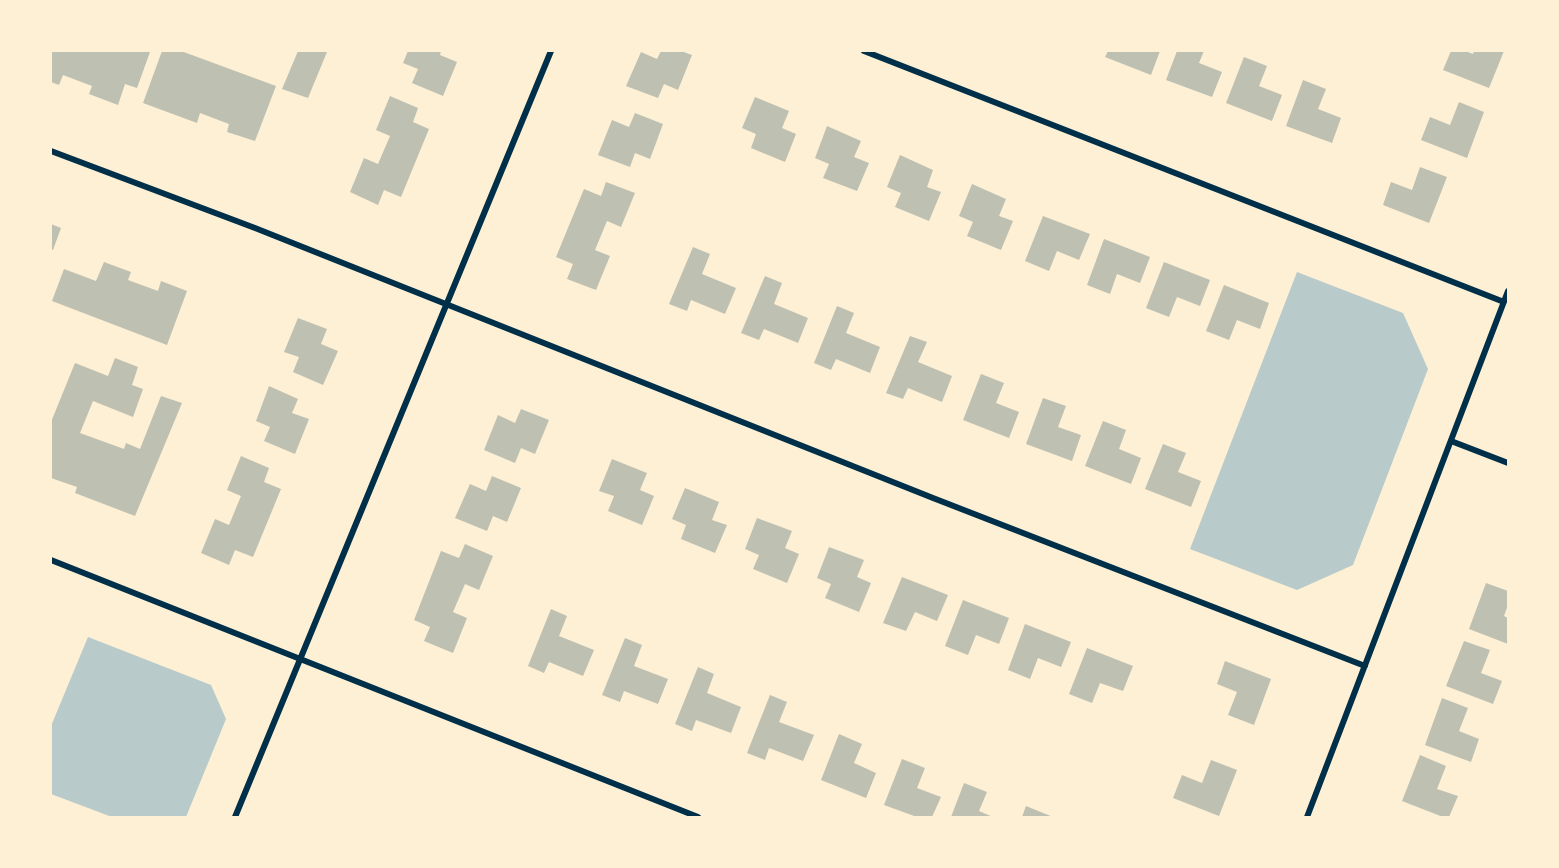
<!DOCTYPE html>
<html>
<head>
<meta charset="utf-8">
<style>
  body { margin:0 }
  #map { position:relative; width:1559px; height:868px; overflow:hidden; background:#fdf0d5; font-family:Roboto,sans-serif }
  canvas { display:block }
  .frame { position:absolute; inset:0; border:52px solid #fdf0d5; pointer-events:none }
</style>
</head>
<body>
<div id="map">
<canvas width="1559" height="868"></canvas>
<div class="frame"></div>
</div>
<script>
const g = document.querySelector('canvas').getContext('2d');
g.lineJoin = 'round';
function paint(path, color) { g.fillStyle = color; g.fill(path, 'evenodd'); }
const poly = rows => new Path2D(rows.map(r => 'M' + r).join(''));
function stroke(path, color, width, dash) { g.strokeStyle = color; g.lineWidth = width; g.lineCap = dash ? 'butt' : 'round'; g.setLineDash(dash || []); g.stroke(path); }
paint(poly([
  [1297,272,1403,313,1428,369,1353,565,1297,590,1190,549],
  [88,637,211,685,226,719,186,817,112,817,51,794,51,726]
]), '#b9caca');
paint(poly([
  [51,51,147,51,150,52,137,88,125,84,118,105,89,94,92,86,63,75,59,85,51,82],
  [162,51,181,51,276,86,255,141,227,132,229,124,200,113,197,123,143,103],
  [298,51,327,52,308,98,282,89],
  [408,51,441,51,440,55,457,62,443,96,412,83,418,69,403,63],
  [661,51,681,51,692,55,678,90,664,84,658,98,626,86,641,52,657,59],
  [1108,51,1160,51,1151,75,1105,57],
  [1177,51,1204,51,1199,63,1222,72,1212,97,1166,80],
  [1451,51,1465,51,1473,54,1474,51,1504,51,1489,88,1443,70],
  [1244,57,1267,66,1259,86,1282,95,1272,121,1226,103],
  [1303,80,1326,89,1318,109,1341,118,1332,143,1286,126],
  [390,96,418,108,413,122,429,129,401,197,384,190,378,205,350,192,364,158,378,164,390,136,376,130],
  [755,97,789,111,782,128,796,134,785,162,751,148,756,134,742,128],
  [1459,102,1484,112,1467,158,1421,140,1430,117,1450,125],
  [635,113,663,124,650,159,635,153,630,167,598,155,612,120,629,127],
  [827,126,861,141,854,157,869,163,857,191,823,178,829,164,815,158],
  [900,155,933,170,927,187,941,192,929,221,895,207,901,193,887,187],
  [1420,167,1447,177,1429,223,1383,205,1391,182,1412,190],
  [606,182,635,193,621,227,607,221,595,250,610,256,596,290,567,279,573,264,556,257,584,189,601,196],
  [972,184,1006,199,999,216,1013,221,1001,250,967,236,973,222,959,216],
  [1043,216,1090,234,1079,260,1057,251,1049,271,1025,261],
  [51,224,61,228,53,250,51,249],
  [1104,239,1150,257,1140,283,1117,274,1110,294,1087,285],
  [693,247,710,254,702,274,736,288,725,314,691,300,687,311,669,304],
  [104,262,131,272,128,280,158,291,161,281,187,291,167,345,52,301,64,269,96,281],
  [1164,262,1210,280,1200,306,1177,297,1169,317,1146,308],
  [765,276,782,283,774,304,808,318,798,343,764,329,759,340,741,333],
  [1224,285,1269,303,1260,329,1237,320,1229,340,1206,331],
  [837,306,854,313,846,333,880,347,870,373,836,359,831,370,814,363],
  [298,318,327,329,321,344,338,351,323,385,293,372,299,357,284,352],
  [910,336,927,342,918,362,952,376,942,402,908,388,903,399,886,393],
  [115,358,138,367,132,385,143,389,133,417,93,401,80,433,124,449,126,443,140,449,161,396,182,403,135,516,75,493,77,487,51,478,51,422,75,363,108,376],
  [981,374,1004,383,996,403,1019,412,1009,438,963,420],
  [269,386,298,399,292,413,309,419,295,454,264,441,270,427,256,421],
  [1043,398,1066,406,1058,427,1081,435,1072,461,1026,444],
  [521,409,549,420,535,454,521,448,515,463,484,450,498,415,515,423],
  [1103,421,1126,430,1119,449,1141,458,1131,484,1085,466],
  [1163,444,1186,453,1178,472,1201,481,1191,507,1145,489],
  [241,456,269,468,264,482,281,489,253,557,235,550,229,565,201,553,215,519,229,525,241,496,227,490],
  [612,459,647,473,640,490,654,496,642,525,608,511,614,496,599,491],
  [492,476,521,488,507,522,493,516,487,531,455,518,470,484,486,491],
  [685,488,719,502,712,520,727,525,715,553,681,539,686,525,672,519],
  [757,518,792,531,785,548,799,554,787,583,753,569,759,555,745,549],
  [465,544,493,556,479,590,465,584,453,612,467,618,453,653,424,641,430,627,414,620,441,551,459,558],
  [829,547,864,560,857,577,871,583,859,612,825,598,831,584,817,578],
  [902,577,948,595,937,621,915,612,906,631,883,623],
  [1486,583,1508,591,1508,605,1504,616,1508,618,1508,644,1469,629],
  [963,600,1009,618,999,644,976,635,968,655,945,646],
  [551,609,567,616,559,636,594,650,583,676,549,662,544,673,528,666],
  [1025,624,1071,642,1061,667,1038,658,1030,679,1008,670],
  [625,638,642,645,634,666,668,679,658,704,624,691,620,702,602,695],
  [1464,641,1490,650,1481,673,1502,681,1493,704,1446,686],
  [1087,648,1133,666,1123,691,1100,683,1092,703,1069,694],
  [1225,661,1271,679,1254,725,1228,715,1237,692,1217,684],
  [698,667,714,674,707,693,741,707,731,733,696,720,692,731,675,724],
  [770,695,787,702,779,722,814,735,803,761,769,748,765,760,747,753],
  [1442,698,1468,708,1459,731,1479,739,1471,762,1425,745],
  [839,734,862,744,854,763,876,773,866,798,821,780],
  [1420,755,1446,766,1437,789,1458,796,1449,817,1443,817,1402,801],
  [902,759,925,768,917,788,941,797,932,817,917,817,884,805],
  [1211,760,1237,770,1219,816,1173,798,1182,775,1202,783],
  [964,783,987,792,979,811,993,817,951,817],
  [1026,806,1053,817,1022,817]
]), '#bec0b2');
stroke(poly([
  [864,51,1504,302],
  [51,151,255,228,933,498,1365,666],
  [1451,441,1508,463],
  [51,560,698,817],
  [235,817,551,51],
  [1307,817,1508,291]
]), '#003049', 6);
</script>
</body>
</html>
